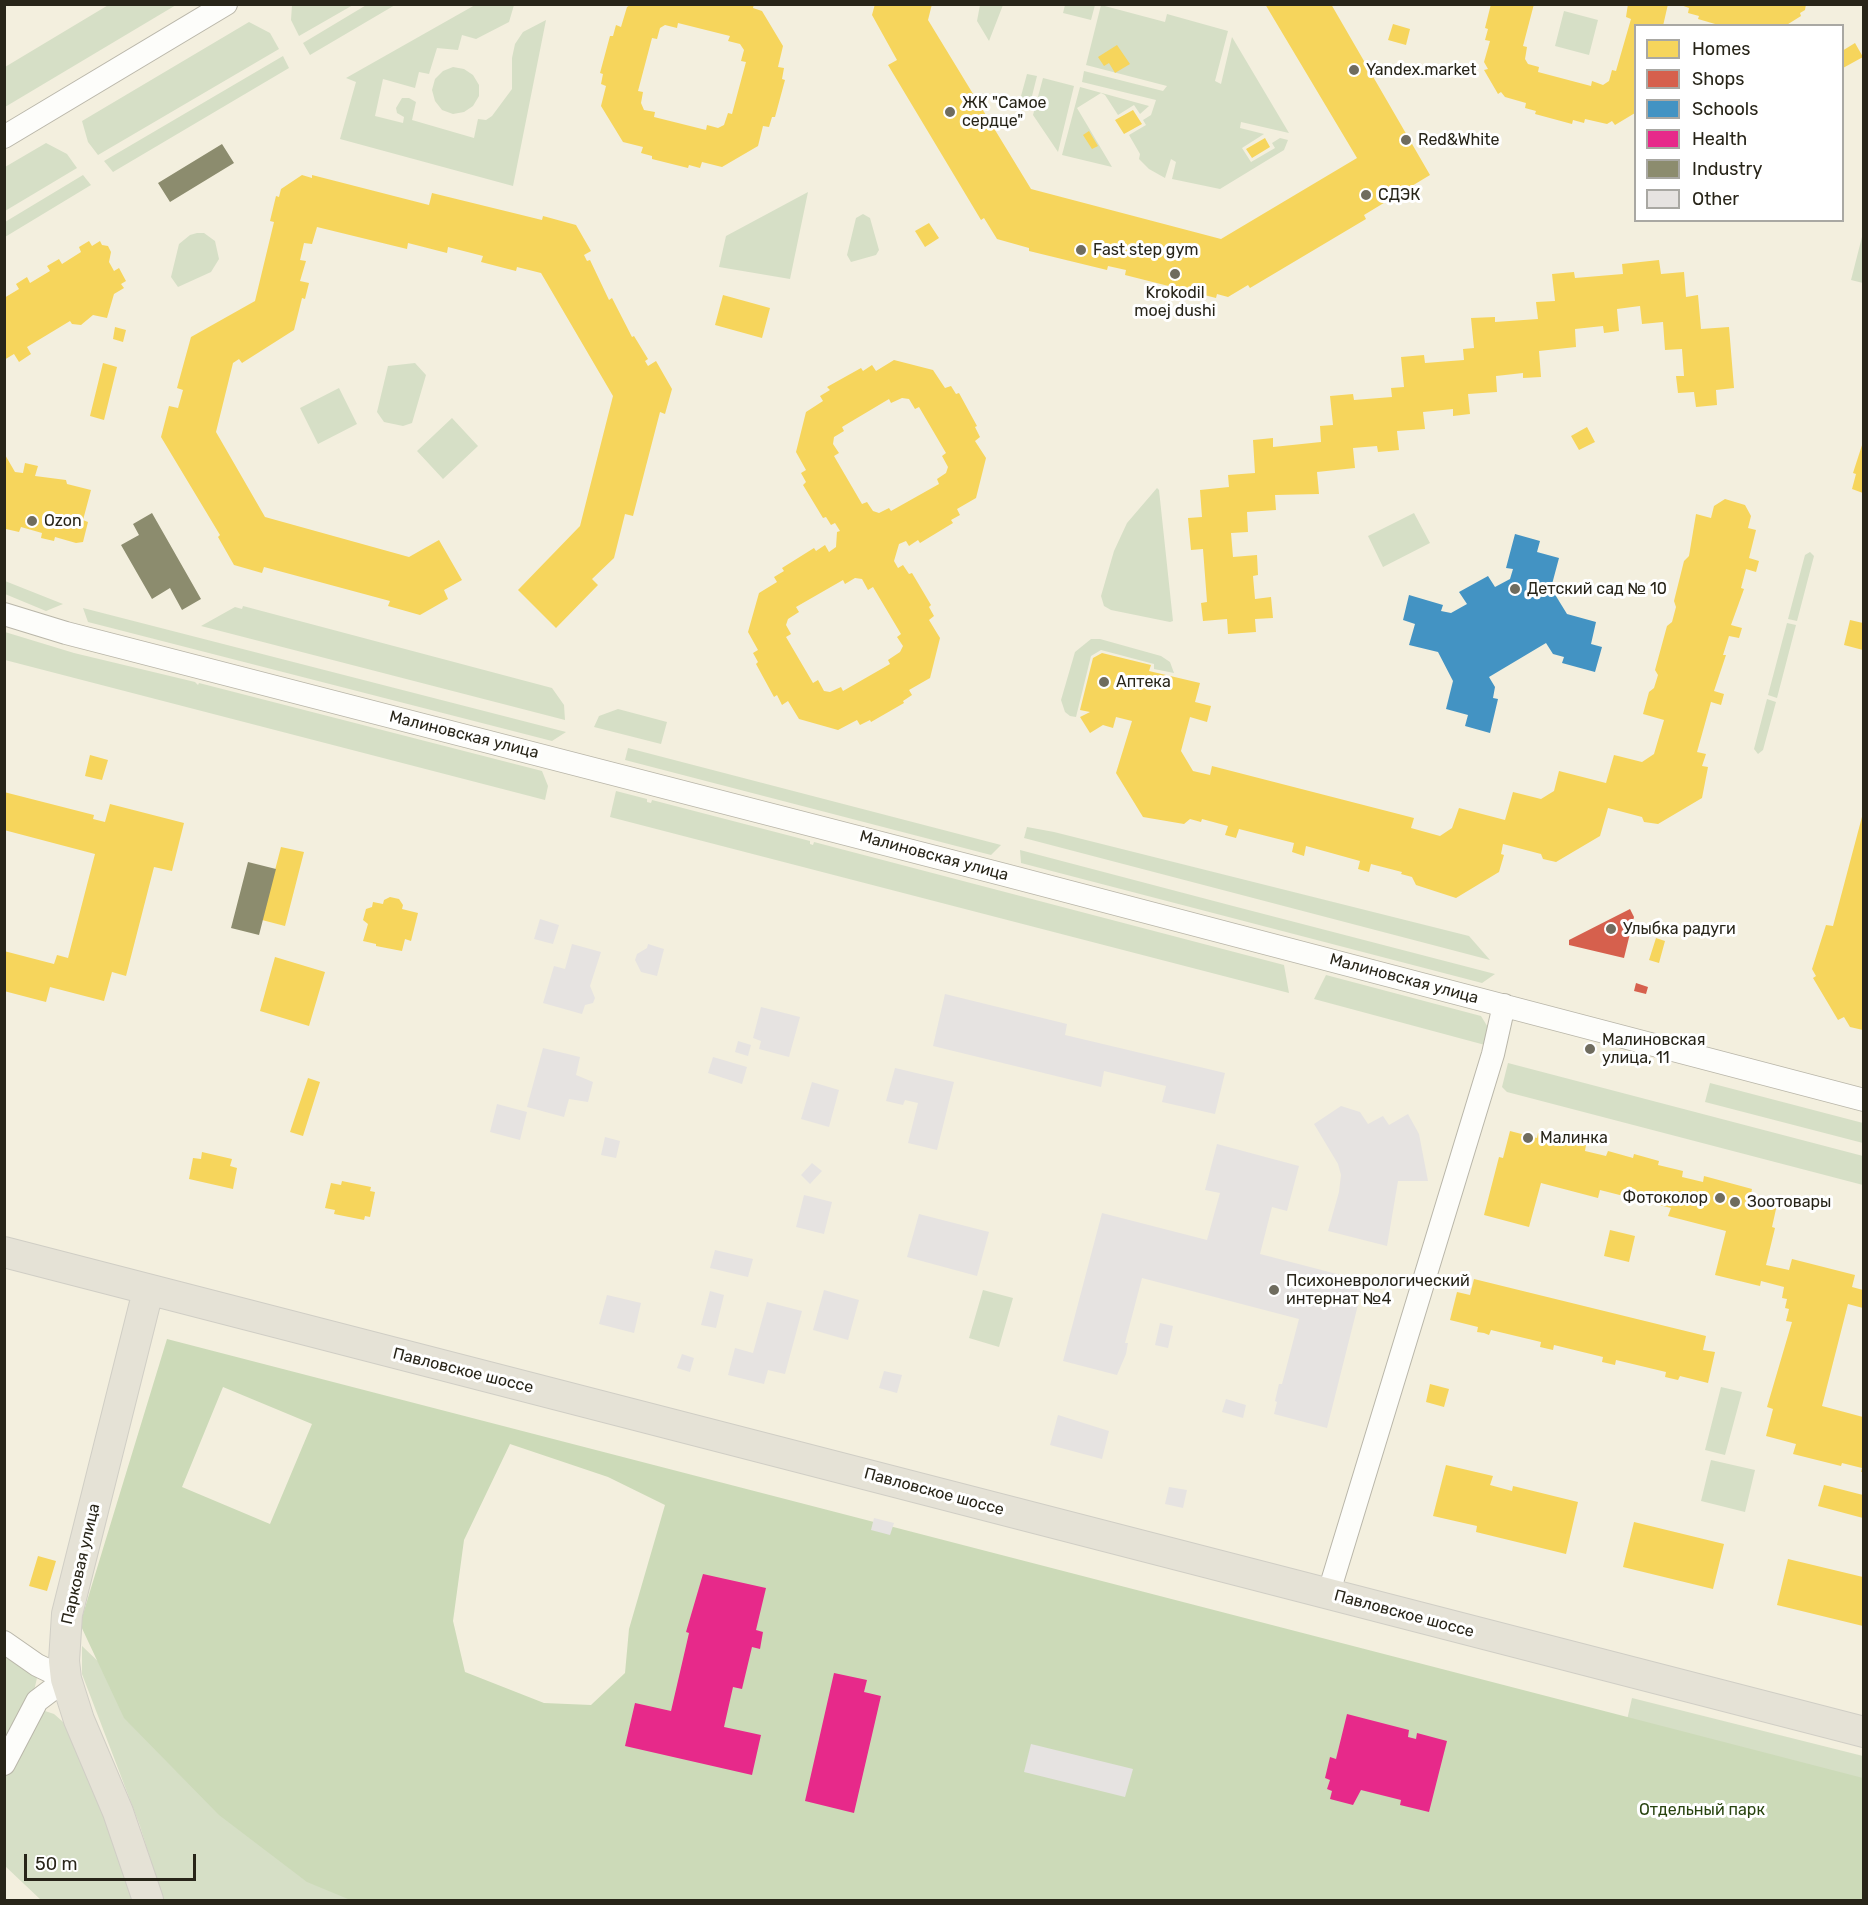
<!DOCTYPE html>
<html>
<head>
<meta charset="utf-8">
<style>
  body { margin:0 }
  #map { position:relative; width:1868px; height:1905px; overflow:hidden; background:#f3efde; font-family:Rubik,sans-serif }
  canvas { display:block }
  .frame { position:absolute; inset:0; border:6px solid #282519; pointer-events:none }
  .legend { position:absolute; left:1634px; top:24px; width:210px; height:198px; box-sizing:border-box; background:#fff; border:2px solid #a9a8a3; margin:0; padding:8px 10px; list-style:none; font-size:18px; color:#282519 }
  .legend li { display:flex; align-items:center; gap:12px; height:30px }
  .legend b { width:30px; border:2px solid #a9a8a3 }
  .scale { position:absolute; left:24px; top:1854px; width:172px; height:27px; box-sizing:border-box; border:3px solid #282519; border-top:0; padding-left:8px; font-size:18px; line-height:21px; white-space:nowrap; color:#282519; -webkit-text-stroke:4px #fff; paint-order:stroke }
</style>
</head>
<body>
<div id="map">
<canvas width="1868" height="1905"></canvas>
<div class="frame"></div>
<ul class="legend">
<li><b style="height:16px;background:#f6d55c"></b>Homes</li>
<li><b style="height:16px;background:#d6604d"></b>Shops</li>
<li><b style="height:16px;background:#4393c3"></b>Schools</li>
<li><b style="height:16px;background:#e7298a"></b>Health</li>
<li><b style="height:16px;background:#8c8c6e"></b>Industry</li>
<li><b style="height:16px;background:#e6e3e1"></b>Other</li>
</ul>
<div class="scale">50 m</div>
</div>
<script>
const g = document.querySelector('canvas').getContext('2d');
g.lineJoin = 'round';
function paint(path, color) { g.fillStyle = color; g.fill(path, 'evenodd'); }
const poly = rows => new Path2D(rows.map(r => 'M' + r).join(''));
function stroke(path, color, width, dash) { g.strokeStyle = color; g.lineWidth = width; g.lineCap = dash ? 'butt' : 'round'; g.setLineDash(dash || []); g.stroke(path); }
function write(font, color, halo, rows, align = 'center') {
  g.font = font + ' Rubik,sans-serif'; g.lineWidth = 6; g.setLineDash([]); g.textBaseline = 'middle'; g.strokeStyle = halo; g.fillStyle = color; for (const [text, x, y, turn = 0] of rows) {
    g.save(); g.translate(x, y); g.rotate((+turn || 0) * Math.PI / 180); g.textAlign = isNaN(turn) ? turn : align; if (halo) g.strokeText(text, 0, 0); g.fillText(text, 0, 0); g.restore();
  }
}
paint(poly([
  [110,4,176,5,5,107,5,67],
  [368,4,395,5,310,55,303,43],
  [292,5,292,4,353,5,299,36,291,20],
  [475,5,514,5,509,22,476,39,462,35,458,50,437,48,429,74,419,72,415,88,383,79,375,116,403,123,404,117,397,113,396,108,402,98,409,98,416,102,412,120,474,138,478,119,486,120,492,116,512,89,512,58,515,44,523,32,546,20,513,186,340,139,356,82,346,78],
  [980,5,1003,5,989,41,977,21],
  [1065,5,1095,5,1091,20,1063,13],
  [1101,5,1165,22,1167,14,1228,31,1215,81,1221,84,1232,37,1289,133,1241,122,1240,128,1264,134,1242,148,1251,162,1275,148,1272,143,1280,138,1288,140,1284,150,1220,189,1172,179,1176,162,1171,159,1165,178,1149,169,1139,159,1140,154,1129,135,1146,125,1143,120,1151,115,1156,100,1082,82,1084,71,1163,91,1167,86,1086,65],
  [1564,11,1598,20,1589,55,1555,46],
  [249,22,270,33,279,49,98,155,88,142,82,121],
  [283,56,289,68,113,172,104,161],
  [453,67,464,69,473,75,479,85,479,96,473,106,464,112,453,114,442,110,435,101,432,90,435,79,443,71],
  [1027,74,1037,76,1029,108,1021,96],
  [1043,78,1074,86,1058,152,1033,115],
  [1080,87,1149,106,1140,114,1134,105,1118,115,1105,95,1101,93,1077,108,1112,167,1062,155],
  [46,143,67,154,77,168,5,211,5,167],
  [83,175,91,185,5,237,5,222],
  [808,192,790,279,719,267,726,236],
  [863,214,870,218,879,250,876,255,851,262,847,255,856,218],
  [197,233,204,233,215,241,219,259,211,272,178,287,171,277,179,244,190,235],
  [1863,233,1863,283,1851,280],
  [415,363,426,375,412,423,403,426,384,422,377,412,388,366],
  [339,388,357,424,318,444,300,408],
  [452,418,478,446,443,479,417,451],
  [1157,488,1159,490,1173,621,1170,622,1111,610,1104,606,1101,596,1114,551,1127,523],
  [1414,513,1430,543,1383,567,1368,536],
  [1810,552,1814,556,1797,621,1788,619,1805,555],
  [5,581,63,604,46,611,5,594],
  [243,606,552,688,564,705,565,720,201,626,235,607,242,609],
  [83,608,566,732,552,741,88,622],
  [1787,623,1796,625,1777,698,1768,695],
  [5,632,74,653,195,682,198,685,199,683,542,771,548,786,545,800,5,660],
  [1091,639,1100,639,1161,656,1170,662,1174,673,1154,669,1154,664,1101,650,1091,656,1076,717,1070,716,1065,712,1061,700,1075,652],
  [1767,699,1776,702,1763,750,1758,754,1754,749],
  [618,709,667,722,661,744,594,727,599,716],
  [628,748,1001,845,991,855,625,760],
  [616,791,647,799,647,802,651,803,652,800,810,841,810,844,813,845,814,842,1284,965,1289,993,610,817],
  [1027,827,1054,832,1469,936,1490,960,1024,838],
  [1020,850,1233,906,1495,974,1482,983,1021,863],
  [1326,975,1481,1016,1489,1029,1485,1045,1314,999],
  [1508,1063,1863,1156,1863,1185,1507,1092,1502,1087],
  [1710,1083,1863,1123,1863,1143,1705,1102],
  [983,1290,1013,1298,999,1347,969,1338],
  [1721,1387,1742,1392,1725,1455,1705,1450],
  [1711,1460,1755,1470,1745,1512,1701,1501],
  [82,1646,275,1830,1587,1896,1632,1698,1863,1756,1863,1900,163,1900,140,1826,82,1674],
  [5,1648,37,1678,34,1691,5,1745],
  [42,1710,54,1714,70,1728,136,1900,41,1900,5,1866,5,1778]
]), '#d6dfc6');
paint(poly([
  [167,1339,1863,1778,1863,1900,348,1899,307,1882,219,1815,124,1718,80,1624],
  [223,1387,312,1424,270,1524,182,1487],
  [510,1444,608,1477,665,1505,629,1629,625,1673,591,1705,544,1703,465,1672,453,1621,464,1540]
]), '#ccdab8');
paint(poly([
  [632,4,754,4,753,8,762,11,783,46,778,67,784,68,782,79,785,80,775,117,772,117,769,127,763,126,758,146,722,167,702,162,700,168,689,165,688,168,652,159,652,156,641,153,643,147,623,142,601,106,606,86,601,84,603,74,600,73,610,36,613,36,616,25,621,27,627,7],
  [678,23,730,36,728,41,740,44,744,50,741,61,746,62,732,114,728,113,724,125,718,128,707,125,706,130,654,117,655,112,644,110,641,103,643,92,638,91,652,38,657,39,660,28,665,25,677,28],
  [875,4,932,4,928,20,1031,189,1221,239,1357,158,1265,4,1331,4,1430,175,1364,215,1366,219,1250,288,1248,285,1228,297,1217,294,1216,298,1125,275,1126,270,1108,266,1107,270,1029,251,1029,248,997,239,984,218,981,220,888,65,897,60,872,15],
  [1491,4,1534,4,1523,46,1527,47,1525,59,1528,64,1539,67,1538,72,1591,86,1592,81,1603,85,1609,81,1612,70,1616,71,1631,19,1626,17,1628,4,1668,4,1663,26,1635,26,1635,113,1615,125,1612,121,1607,124,1585,119,1584,123,1573,120,1572,124,1535,114,1536,111,1525,108,1526,103,1505,97,1501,92,1498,94,1484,70,1488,69,1484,62,1490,41,1485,40,1488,29,1485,28],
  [1678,4,1806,4,1805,10,1800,13,1801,16,1785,26,1722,26,1698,19,1699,16,1688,13,1689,8],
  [1393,24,1410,29,1406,45,1388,40],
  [1855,43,1863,57,1843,68,1842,51],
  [1117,45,1130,64,1115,73,1109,63,1104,66,1098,57],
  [1133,110,1142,124,1124,134,1115,120],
  [1089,131,1098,146,1092,149,1083,135],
  [1265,138,1270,147,1252,158,1246,149],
  [302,175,312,178,312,175,429,205,432,193,542,220,543,216,576,225,591,251,584,255,587,261,590,260,609,300,612,298,632,337,634,336,648,359,645,361,648,366,656,361,672,389,665,414,660,412,633,516,625,514,614,558,592,579,598,585,556,628,518,590,580,526,613,396,541,273,517,267,516,271,481,262,483,256,448,247,447,253,408,243,407,249,317,227,312,244,304,243,300,260,306,261,300,281,309,283,305,299,302,298,294,330,242,363,239,359,233,363,216,432,265,517,409,557,439,540,462,580,444,590,448,599,420,615,388,606,390,601,264,567,262,573,234,565,218,537,220,535,161,437,169,406,178,408,183,390,177,388,191,337,255,301,274,222,270,221,276,196,279,197,281,189],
  [929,223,939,238,925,247,915,231],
  [89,241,92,246,100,241,102,245,108,246,111,252,109,262,114,271,119,268,126,281,121,284,124,288,114,294,107,318,93,315,81,325,72,324,70,321,27,347,31,354,19,362,14,354,4,360,4,298,19,289,16,284,27,277,30,283,50,271,47,266,59,259,62,264,81,252,79,247],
  [1659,260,1661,274,1684,272,1686,297,1698,295,1701,329,1729,327,1734,388,1716,390,1717,405,1696,407,1694,392,1678,393,1676,376,1684,376,1682,349,1665,350,1663,322,1642,324,1640,306,1617,309,1619,331,1604,333,1603,326,1575,329,1576,347,1539,351,1541,377,1523,378,1523,373,1496,376,1497,392,1468,394,1470,414,1453,416,1453,409,1423,412,1425,429,1397,431,1399,450,1378,452,1377,446,1353,448,1355,468,1317,472,1319,494,1275,495,1276,510,1247,512,1248,532,1231,533,1233,557,1257,555,1258,575,1253,576,1255,599,1271,597,1273,618,1255,619,1256,632,1228,634,1227,619,1203,621,1201,603,1207,602,1203,549,1191,550,1188,518,1202,517,1200,490,1229,487,1228,475,1255,473,1253,440,1273,438,1273,447,1321,442,1320,426,1333,425,1330,396,1353,394,1354,400,1392,397,1391,388,1404,387,1401,357,1424,355,1425,363,1464,360,1463,349,1474,348,1471,318,1495,317,1495,322,1538,319,1536,302,1555,301,1552,274,1574,272,1575,278,1623,274,1622,264],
  [723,295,770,308,762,338,715,325],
  [115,327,126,330,123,342,113,339],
  [894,360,933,370,945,388,951,386,956,394,959,393,977,426,975,427,980,437,975,441,986,458,976,498,957,509,960,515,951,520,953,523,920,543,918,540,909,546,906,541,899,544,894,561,898,568,903,565,909,574,912,573,931,605,929,607,934,616,929,620,940,638,930,678,909,690,912,695,903,701,904,703,871,722,870,720,860,725,857,720,838,730,799,719,788,701,782,705,777,695,774,697,756,664,758,662,753,653,758,650,748,632,759,593,777,582,774,577,784,571,782,568,814,548,816,551,825,545,829,552,836,547,837,532,840,531,835,523,831,525,826,517,823,518,803,485,806,482,801,473,806,470,796,452,806,412,823,401,820,396,830,390,827,387,861,368,863,371,872,365,876,371],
  [902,398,909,399,915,409,919,407,946,453,942,456,948,467,946,473,937,479,939,484,891,511,889,508,879,513,873,511,867,502,862,504,834,456,839,453,833,444,834,437,844,431,842,427,889,399,891,403],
  [855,578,862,579,868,590,873,587,901,634,897,637,903,646,900,652,888,660,890,664,843,691,841,687,830,692,824,691,818,680,813,683,786,637,791,634,786,625,788,619,799,612,796,607,843,580,845,584],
  [103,363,117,367,104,420,90,416],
  [1587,427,1595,442,1579,450,1571,436],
  [1863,442,1863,493,1852,489,1856,474,1853,473],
  [4,453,15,472,23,473,25,463,38,466,35,476,66,480,67,484,91,490,83,520,88,522,83,542,76,543,55,537,54,541,41,538,42,533,21,527,19,532,6,529],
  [1725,499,1745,505,1751,516,1748,528,1756,530,1749,558,1759,561,1756,572,1746,569,1741,588,1744,589,1731,625,1742,628,1739,638,1729,636,1723,655,1726,655,1714,691,1724,694,1721,705,1711,702,1697,752,1706,754,1702,766,1708,767,1702,798,1658,824,1644,822,1642,817,1608,808,1600,836,1556,862,1543,859,1541,854,1503,844,1501,854,1504,855,1499,872,1456,898,1416,885,1412,877,1401,874,1402,872,1371,864,1369,872,1358,869,1360,861,1306,846,1304,856,1292,852,1294,843,1239,829,1236,838,1225,835,1228,826,1202,819,1201,822,1190,819,1184,824,1143,817,1116,773,1132,721,1116,717,1113,728,1103,725,1090,733,1080,717,1090,712,1080,710,1093,658,1102,653,1151,665,1149,671,1200,683,1195,702,1211,706,1207,722,1190,717,1181,751,1193,771,1210,775,1212,766,1414,818,1411,828,1440,836,1452,828,1459,808,1505,820,1513,792,1541,799,1554,791,1559,771,1606,783,1614,755,1642,762,1654,754,1664,720,1643,714,1649,692,1654,688,1658,675,1655,670,1667,626,1672,622,1676,607,1674,601,1684,561,1689,556,1696,514,1711,518,1714,506],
  [1850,620,1863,623,1863,650,1844,645],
  [90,755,108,760,102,780,85,776],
  [4,792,94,815,93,819,105,822,110,804,184,823,172,871,154,867,126,976,112,972,104,1001,50,987,46,1002,4,991,4,951,54,964,57,955,68,958,95,854,4,830],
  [1863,813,1863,1030,1850,1027,1844,1017,1838,1020,1813,978,1816,976,1812,969,1826,925,1833,926],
  [281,847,304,852,285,926,262,920],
  [390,897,399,899,403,905,402,909,418,913,411,941,405,939,402,951,376,946,376,944,363,941,368,924,363,920,366,909,372,907,373,902,383,904,384,900],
  [1656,938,1665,941,1659,963,1649,960],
  [275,957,325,972,309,1026,260,1011],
  [308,1078,320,1082,303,1136,290,1132],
  [1510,1131,1537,1138,1538,1133,1586,1145,1585,1151,1606,1156,1608,1151,1633,1158,1634,1154,1659,1161,1658,1165,1683,1171,1682,1177,1703,1182,1704,1176,1752,1189,1751,1194,1778,1200,1772,1227,1775,1228,1766,1265,1789,1270,1792,1259,1855,1275,1852,1287,1863,1290,1863,1308,1848,1304,1822,1406,1863,1417,1863,1472,1861,1472,1862,1468,1842,1463,1841,1466,1793,1454,1796,1444,1766,1436,1773,1409,1767,1407,1792,1322,1786,1321,1789,1309,1785,1308,1787,1299,1782,1298,1784,1287,1761,1281,1760,1286,1715,1275,1726,1231,1668,1216,1671,1208,1600,1190,1598,1198,1541,1183,1529,1227,1484,1215,1499,1157,1503,1158],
  [202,1152,232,1159,230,1166,237,1168,233,1189,189,1179,193,1158,201,1159],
  [342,1181,371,1187,370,1191,375,1192,370,1217,365,1216,364,1220,334,1214,335,1210,325,1208,331,1183,341,1185],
  [1610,1230,1635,1236,1629,1262,1604,1256],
  [1474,1279,1706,1336,1703,1350,1715,1352,1708,1383,1680,1376,1678,1380,1665,1377,1666,1372,1616,1360,1615,1365,1602,1362,1603,1357,1554,1345,1553,1350,1540,1347,1541,1342,1491,1330,1489,1335,1484,1333,1477,1332,1478,1327,1450,1320,1457,1292,1470,1295],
  [1430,1384,1449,1389,1444,1407,1426,1402],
  [1446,1465,1493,1476,1490,1485,1512,1491,1513,1486,1578,1502,1566,1554,1476,1532,1477,1526,1433,1516],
  [1824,1485,1863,1495,1863,1518,1818,1506],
  [1634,1522,1724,1544,1713,1589,1623,1567],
  [38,1556,56,1561,47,1591,29,1586],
  [1788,1559,1863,1577,1863,1626,1777,1605]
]), '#f6d55c');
paint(poly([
  [1630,909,1634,917,1624,958,1569,945,1569,940],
  [1636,983,1648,987,1646,994,1634,991]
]), '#d6604d');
paint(poly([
  [1515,534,1540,541,1537,552,1559,558,1551,588,1567,614,1596,622,1591,644,1602,647,1595,672,1562,663,1564,657,1553,654,1546,643,1489,677,1495,687,1493,698,1498,699,1490,733,1465,726,1468,715,1446,709,1453,681,1438,652,1409,645,1415,624,1403,620,1409,595,1443,605,1441,611,1451,613,1467,604,1459,592,1488,576,1495,587,1510,579,1513,569,1506,568]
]), '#4393c3');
paint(poly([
  [703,1574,766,1588,756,1630,763,1632,760,1649,752,1647,742,1689,733,1687,724,1727,761,1735,752,1775,625,1746,635,1703,671,1711,689,1633,686,1632],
  [834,1673,867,1680,864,1692,881,1696,854,1813,805,1801],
  [1347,1714,1409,1730,1408,1737,1416,1739,1417,1733,1447,1741,1429,1812,1400,1805,1401,1800,1361,1790,1353,1805,1330,1799,1332,1791,1327,1789,1330,1780,1325,1778,1330,1757,1336,1759]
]), '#e7298a');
paint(poly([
  [222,144,234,163,170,202,158,183],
  [152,513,201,599,182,610,170,588,152,599,121,545,139,535,133,524],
  [248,862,276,869,259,935,231,928]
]), '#8c8c6e');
paint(poly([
  [540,919,559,925,553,944,534,939],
  [572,944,601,952,590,986,595,998,593,1003,585,1005,582,1014,543,1003,554,966,565,969],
  [648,944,664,949,657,976,641,972,635,960,637,954,647,948],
  [945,994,1067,1024,1065,1035,1225,1073,1215,1114,1162,1102,1166,1086,1104,1071,1101,1087,933,1046],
  [761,1007,800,1017,789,1057,759,1049,761,1041,753,1038],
  [738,1041,751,1045,748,1056,735,1052],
  [543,1048,580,1057,576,1075,593,1082,588,1102,569,1099,564,1117,527,1107],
  [713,1057,747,1067,742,1084,708,1073],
  [895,1068,954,1082,937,1150,908,1143,918,1103,905,1100,903,1105,886,1101],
  [812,1082,839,1090,829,1127,801,1119],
  [497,1104,527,1112,520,1140,490,1132],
  [1341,1106,1360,1112,1368,1124,1383,1116,1389,1125,1408,1114,1419,1134,1428,1181,1398,1181,1387,1246,1328,1231,1339,1192,1341,1175,1338,1164,1314,1124],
  [605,1137,620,1141,616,1158,601,1155],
  [1217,1144,1299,1166,1287,1211,1272,1207,1260,1254,1364,1281,1327,1428,1274,1414,1277,1402,1275,1401,1279,1384,1282,1384,1299,1319,1142,1278,1125,1343,1128,1343,1126,1354,1117,1375,1063,1361,1102,1213,1207,1240,1220,1193,1205,1190],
  [812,1163,822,1171,810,1184,801,1175],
  [804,1195,832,1202,824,1234,796,1227],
  [919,1214,989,1232,977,1276,907,1257],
  [715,1250,753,1259,748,1277,710,1268],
  [824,1290,859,1300,848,1340,813,1330],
  [710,1291,724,1295,716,1328,701,1325],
  [607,1295,641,1303,634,1333,599,1324],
  [767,1302,802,1311,785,1374,768,1370,764,1384,728,1375,735,1348,753,1353],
  [1160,1323,1173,1326,1168,1348,1155,1345],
  [682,1354,694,1358,690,1372,677,1368],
  [884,1371,902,1375,897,1393,879,1388],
  [1226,1399,1246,1405,1243,1418,1222,1412],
  [1058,1415,1109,1431,1102,1459,1050,1445],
  [1169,1487,1187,1490,1183,1508,1165,1504],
  [874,1518,894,1523,890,1535,871,1530],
  [1031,1744,1133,1769,1125,1797,1024,1772]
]), '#e6e3e1');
const minor = poly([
  [4,137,226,4],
  [4,614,66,633,1005,875,1864,1100],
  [1328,1595,1493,1054,1504,1005],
  [4,1642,37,1665,66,1679,37,1701,4,1764]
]);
const major = poly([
  [4,1252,1864,1732],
  [148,1291,67,1614,64,1661,66,1679,79,1720,118,1812,148,1900]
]);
stroke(minor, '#b9b6a9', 24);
stroke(major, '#d0cec5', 32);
stroke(minor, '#fdfdfa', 22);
stroke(major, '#e5e2d6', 30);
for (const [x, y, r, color] of [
  [1354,70,6,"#6f6c5e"],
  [950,112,6,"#6f6c5e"],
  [1406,140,6,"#6f6c5e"],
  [1366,195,6,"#6f6c5e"],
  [1081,250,6,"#6f6c5e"],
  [1175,274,6,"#6f6c5e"],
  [32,521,6,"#6f6c5e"],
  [1515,589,6,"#6f6c5e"],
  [1104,682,6,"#6f6c5e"],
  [1611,929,6,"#6f6c5e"],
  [1590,1049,6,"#6f6c5e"],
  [1528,1138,6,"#6f6c5e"],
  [1720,1198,6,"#6f6c5e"],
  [1735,1202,6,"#6f6c5e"],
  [1274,1290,6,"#6f6c5e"]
]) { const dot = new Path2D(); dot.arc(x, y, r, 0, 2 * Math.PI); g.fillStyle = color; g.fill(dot); stroke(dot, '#fff', 2); }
write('16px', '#282519', '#fff', [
  ["Yandex.market",1366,70],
  ["ЖК \"Самое",962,103],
  ["сердце\"",962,121],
  ["Red&White",1418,140],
  ["СДЭК",1378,195],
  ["Fast step gym",1093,250],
  ["Krokodil",1175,293,"center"],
  ["moej dushi",1175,311,"center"],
  ["Ozon",44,521],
  ["Детский сад № 10",1527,589],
  ["Аптека",1116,682],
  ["Улыбка радуги",1623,929],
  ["Малиновская",1602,1040],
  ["улица, 11",1602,1058],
  ["Малинка",1540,1138],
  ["Фотоколор",1708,1198,"right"],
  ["Зоотовары",1747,1202],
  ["Психоневрологический",1286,1281],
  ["интернат №4",1286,1299]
], 'left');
write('16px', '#282519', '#fff', [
  ["Малиновская улица",464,735,14],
  ["Малиновская улица",934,856,15],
  ["Малиновская улица",1404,979,15],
  ["Павловское шоссе",463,1371,14],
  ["Павловское шоссе",934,1492,15],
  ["Парковая улица",81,1564,-77],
  ["Павловское шоссе",1404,1614,15]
]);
write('16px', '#28430f', '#fff', [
  ["Отдельный парк",1702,1810]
]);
</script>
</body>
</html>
